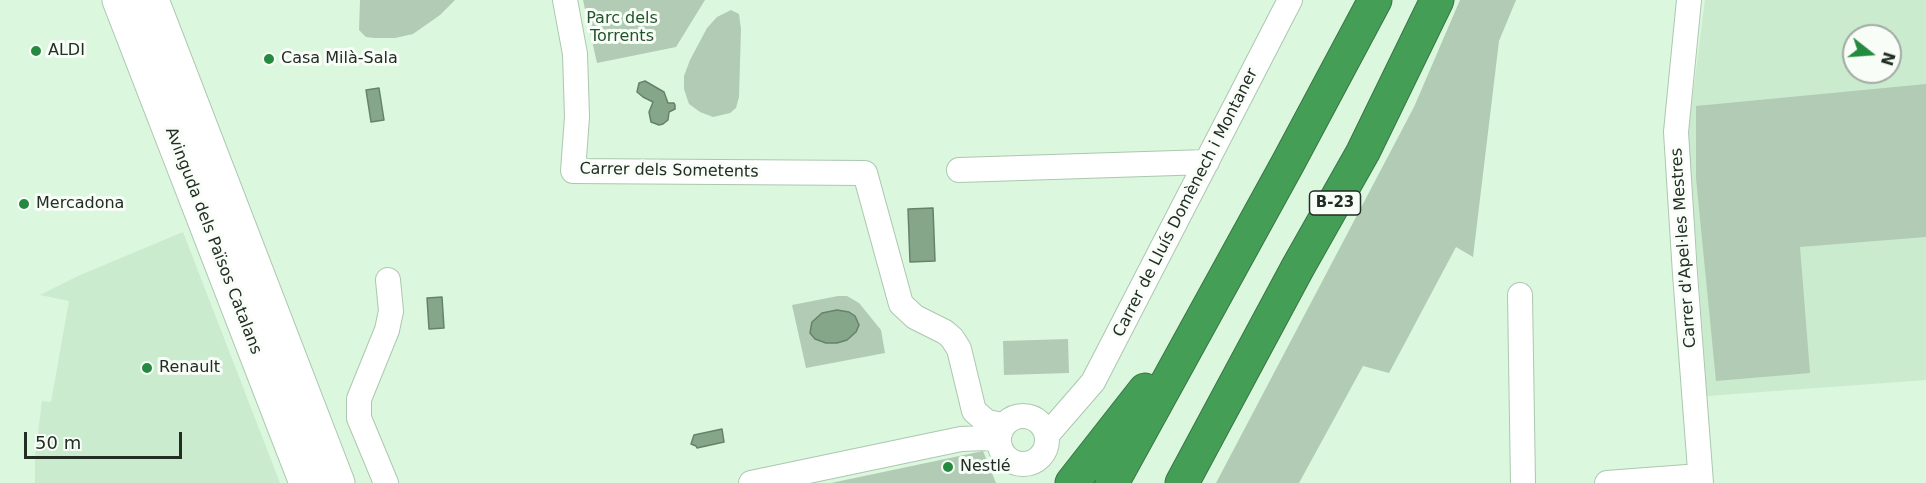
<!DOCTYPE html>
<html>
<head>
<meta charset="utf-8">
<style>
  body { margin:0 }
  #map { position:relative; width:1926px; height:483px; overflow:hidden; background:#dbf7de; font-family:"DejaVu Sans",sans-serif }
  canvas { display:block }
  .north { position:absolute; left:1842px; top:24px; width:60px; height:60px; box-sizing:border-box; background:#f8fdf8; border:2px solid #a2aaa3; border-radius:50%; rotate:107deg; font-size:16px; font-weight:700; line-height:24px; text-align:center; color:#222d23 }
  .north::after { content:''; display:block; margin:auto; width:21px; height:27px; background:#248a3f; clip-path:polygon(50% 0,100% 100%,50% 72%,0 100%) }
  .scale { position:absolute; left:24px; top:432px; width:158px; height:27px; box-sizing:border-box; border:3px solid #222d23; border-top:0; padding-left:8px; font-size:18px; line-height:21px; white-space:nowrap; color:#222d23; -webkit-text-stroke:4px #f8fdf8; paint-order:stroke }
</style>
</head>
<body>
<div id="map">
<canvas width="1926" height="483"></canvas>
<div class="north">N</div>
<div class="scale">50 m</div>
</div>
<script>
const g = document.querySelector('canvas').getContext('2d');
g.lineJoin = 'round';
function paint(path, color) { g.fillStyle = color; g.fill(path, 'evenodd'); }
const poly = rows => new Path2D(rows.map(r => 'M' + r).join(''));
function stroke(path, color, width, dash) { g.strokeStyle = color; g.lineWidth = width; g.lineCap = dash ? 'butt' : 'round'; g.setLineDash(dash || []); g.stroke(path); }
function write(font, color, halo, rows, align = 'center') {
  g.font = font + ' "DejaVu Sans",sans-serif'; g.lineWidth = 6; g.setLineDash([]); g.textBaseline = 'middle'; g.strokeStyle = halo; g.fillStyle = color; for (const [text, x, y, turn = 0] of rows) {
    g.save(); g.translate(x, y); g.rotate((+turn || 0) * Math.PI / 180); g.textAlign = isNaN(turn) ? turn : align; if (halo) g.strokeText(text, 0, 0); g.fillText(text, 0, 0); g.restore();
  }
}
paint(poly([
  [1705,0,1926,0,1926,380,1707,396,1688,133],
  [1854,36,1890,36,1890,72,1854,72],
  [183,232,280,483,35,483,35,457,42,401,51,402,69,301,40,295,78,276]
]), '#caebce');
paint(poly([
  [360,0,455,0,440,15,413,34,395,38,374,38,366,37,359,30],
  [583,0,705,0,676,47,597,63],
  [1460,0,1516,0,1499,41,1473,257,1456,247,1389,373,1363,366,1299,483,1216,483,1414,107],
  [731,10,739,14,741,29,739,97,736,108,730,113,713,117,700,112,689,104,684,89,684,76,690,60,707,28,717,17],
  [1926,84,1926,237,1800,247,1810,373,1716,381,1696,178,1696,106],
  [838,296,847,296,859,303,881,330,885,353,806,368,792,305],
  [1068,339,1069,373,1004,375,1003,341],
  [983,451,996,483,831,483]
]), '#b2cbb4');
const water = poly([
  [645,81,664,92,668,103,674,103,675,105,675,109,669,112,668,120,663,124,659,125,651,122,649,112,653,102,643,97,637,92,639,83,645,81],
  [379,88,384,120,371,122,366,90,379,88],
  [933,208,935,261,910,262,908,209,933,208],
  [442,297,444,328,429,329,427,298,442,297],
  [837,310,849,312,855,316,859,325,856,332,847,340,837,343,826,343,815,339,810,333,812,322,822,313,837,310],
  [722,429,724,442,697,448,696,446,691,444,694,435,722,429]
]);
paint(water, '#85a688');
stroke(water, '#67826a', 1.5);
const street = poly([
  [565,0,575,54,577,117,573,171,865,173,901,304,915,317,945,332,952,338,959,349,974,411,987,422,1003,425],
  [1689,0,1676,132,1685,274,1701,483],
  [959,170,1207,162],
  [1520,295,1523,483],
  '999 440a24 24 0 1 1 48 0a24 24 0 1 1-48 0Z',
  [1047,435,1093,382,1290,0],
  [386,483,359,418,359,399,387,330,391,311,388,280],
  [751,483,961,439,985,438,999,440],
  [1607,483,1700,476]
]);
const secondary = poly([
  [119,0,306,483],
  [152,0,338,483]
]);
const highway = poly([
  [1072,483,1145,390],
  [1112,483,1288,163,1375,0],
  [1182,483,1298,267,1363,152,1437,0]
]);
stroke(street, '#acc7af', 26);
stroke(secondary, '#acc7af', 35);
stroke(highway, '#387644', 35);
stroke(street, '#fff', 24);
stroke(secondary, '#fff', 33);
stroke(highway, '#449e56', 33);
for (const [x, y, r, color] of [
  [36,51,6,"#248a3f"],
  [269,59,6,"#248a3f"],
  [24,204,6,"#248a3f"],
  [147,368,6,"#248a3f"],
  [948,467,6,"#248a3f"]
]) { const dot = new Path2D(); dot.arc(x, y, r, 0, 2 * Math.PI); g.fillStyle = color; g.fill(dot); stroke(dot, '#f8fdf8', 2); }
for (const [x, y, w] of [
  [1335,203,51]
]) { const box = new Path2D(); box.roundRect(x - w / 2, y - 12, w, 24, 4.5); g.fillStyle = '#f8fdf8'; g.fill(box); stroke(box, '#222d23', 1.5); }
write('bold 15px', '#222d23', null, [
  ["B-23",1335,203]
]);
write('16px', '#21542b', '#f8fdf8', [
  ["Parc dels",622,19],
  ["Torrents",622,37]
]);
write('16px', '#222d23', '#f8fdf8', [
  ["ALDI",48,51],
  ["Casa Milà-Sala",281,59],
  ["Mercadona",36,204],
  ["Renault",159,368],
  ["Nestlé",960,467]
], 'left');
write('16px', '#222d23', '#f8fdf8', [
  ["Carrer dels Sometents",669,171,1],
  ["Carrer de Lluís Domènech i Montaner",1186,203,-63],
  ["Avinguda dels Països Catalans",213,241,69],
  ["Carrer d'Apel·les Mestres",1684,248,-94]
]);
</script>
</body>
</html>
